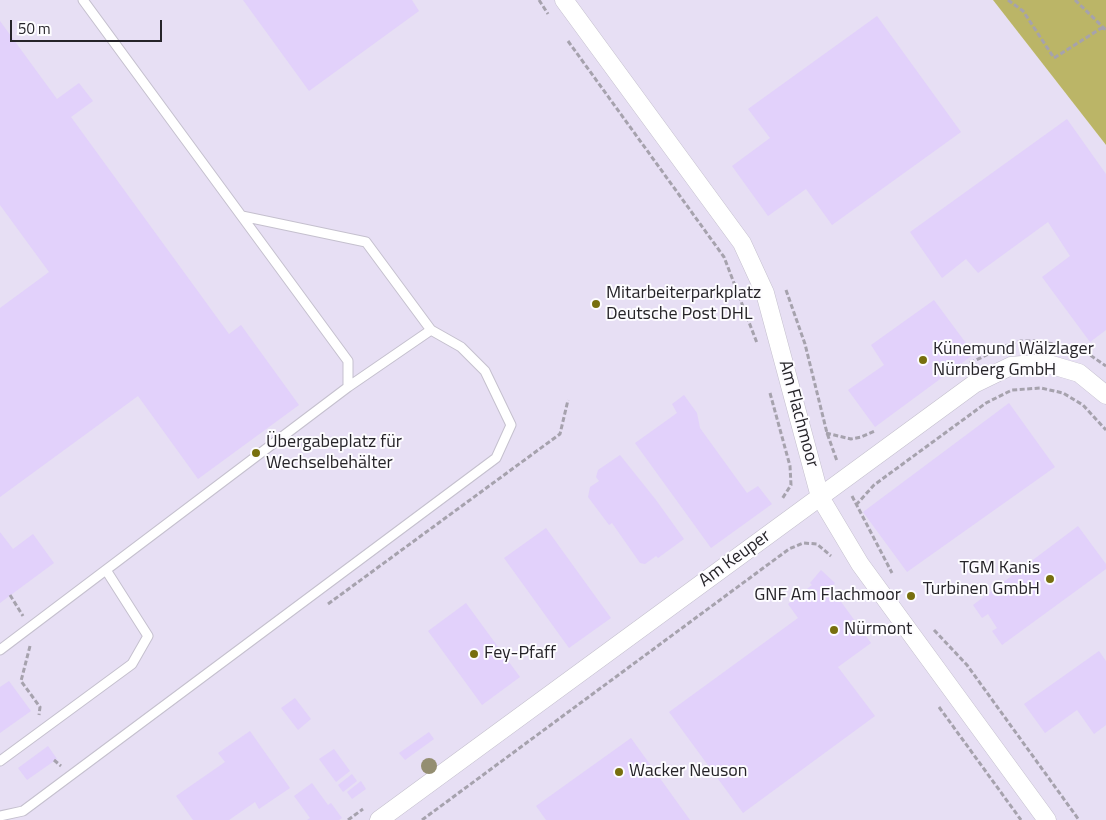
<!DOCTYPE html>
<html>
<head>
<meta charset="utf-8">
<style>
  body { margin:0 }
  #map { position:relative; width:1106px; height:820px; overflow:hidden; background:#f2ecfa; font-family:"Titillium Web",sans-serif }
  canvas { display:block }
  .scale { position:absolute; left:10px; top:20px; width:152px; height:22px; box-sizing:border-box; border:2px solid #262429; border-top:0; padding-left:6px; font-size:15px; line-height:18px; white-space:nowrap; color:#262429; -webkit-text-stroke:4px #fdfcff; paint-order:stroke }
</style>
</head>
<body>
<div id="map">
<canvas width="1106" height="820"></canvas>
<div class="scale">50 m</div>
</div>
<script>
const g = document.querySelector('canvas').getContext('2d');
g.lineJoin = 'round';
function paint(path, color) { g.fillStyle = color; g.fill(path, 'evenodd'); }
const poly = rows => new Path2D(rows.map(r => 'M' + r).join(''));
function stroke(path, color, width, dash) { g.strokeStyle = color; g.lineWidth = width; g.lineCap = dash ? 'butt' : 'round'; g.setLineDash(dash || []); g.stroke(path); }
function write(font, color, halo, rows, align = 'center') {
  g.font = font + ' "Titillium Web",sans-serif'; g.lineWidth = 4; g.setLineDash([]); g.textBaseline = 'middle'; g.strokeStyle = halo; g.fillStyle = color; for (const [text, x, y, turn = 0] of rows) {
    g.save(); g.translate(x, y); g.rotate((+turn || 0) * Math.PI / 180); g.textAlign = isNaN(turn) ? turn : align; if (halo) g.strokeText(text, 0, 0); g.fillText(text, 0, 0); g.restore();
  }
}
paint(poly([
  [0,0,993,0,1106,145,1106,820,0,820]
]), '#e7dff4');
paint(poly([
  [993,0,1106,0,1106,145]
]), '#bbb567');
paint(poly([
  [243,0,412,0,419,11,309,91],
  [877,16,961,132,832,225,806,189,768,216,732,166,770,138,748,109],
  [0,21,57,99,79,83,93,101,71,117,229,334,241,325,299,405,198,479,138,396,0,497,0,308,49,272,0,205],
  [1067,119,1106,174,1106,330,1090,342,1042,277,1070,256,1048,222,978,273,966,259,942,278,910,232],
  [934,300,974,354,875,427,848,390,884,365,871,345],
  [684,395,697,413,700,428,747,493,758,486,772,504,711,548,635,443,677,413,672,404],
  [1009,403,1055,467,907,572,863,512],
  [620,455,656,500,684,539,658,558,656,556,645,564,640,563,612,523,609,525,588,497,590,487,599,481,596,477,598,470],
  [1078,526,1106,564,1106,569,1002,645,992,631,997,628,993,622,988,614,982,618,973,605],
  [546,528,611,618,569,648,504,558],
  [0,532,13,549,33,534,54,563,0,603],
  [821,570,835,583,831,588,871,643,838,667,875,716,743,813,669,712,798,618,788,604,812,585,810,583],
  [466,603,520,677,482,705,428,631],
  [1099,651,1106,661,1106,725,1094,734,1077,710,1045,733,1024,704],
  [9,681,31,711,0,733,0,687],
  [295,698,311,719,298,730,281,708],
  [250,731,290,788,259,809,255,802,229,820,193,820,176,796,225,762,218,753],
  [429,732,434,739,405,760,399,753],
  [631,738,690,820,546,820,536,806],
  [48,746,57,759,27,780,18,768],
  [334,749,350,771,336,782,319,759],
  [352,774,357,781,343,792,338,785],
  [361,781,366,789,352,799,347,792],
  [312,783,328,805,331,803,342,818,339,820,307,820,310,818,294,796]
]), '#e2d1fb');
const service = poly([
  [348,387,431,330],
  [0,650,348,387,348,361,83,0],
  [0,761,132,664,148,636,106,570],
  [0,816,23,811,496,458,511,425,485,371,461,347,431,330,366,242,242,216]
]);
const minor = poly([
  [564,0,742,243,765,293,820,497,860,564,1047,820],
  [379,820,974,384,1011,366,1045,363,1079,373,1106,395]
]);
stroke(service, '#c5c0ce', 11);
stroke(minor, '#c5c0ce', 19);
stroke(poly([
  [539,0,548,14],
  [1008,0,1023,11,1054,58,1103,27],
  [1075,0,1106,30],
  [568,41,724,257,757,343],
  [786,290,805,344,827,433,837,461],
  [970,363,1005,346,1021,341,1035,341,1072,347,1090,355,1106,366],
  [770,393,790,466,791,485,782,499],
  [826,433,851,439,861,437,875,431],
  [852,496,892,573],
  [856,505,874,485,986,403,1012,390,1041,388,1063,393,1083,405,1106,430],
  [10,595,23,616],
  [328,604,560,434,568,400],
  [934,630,967,665,1079,820],
  [30,646,21,681,40,707,39,715],
  [939,707,1021,820],
  [54,760,61,766],
  [348,820,363,809],
  [422,820,789,549,803,543,817,544,831,556]
]), '#a6a2ad', 3, [5, 2.5]);
stroke(service, '#fff', 9);
stroke(minor, '#fff', 18);
g.fillStyle = '#948e71';
for (const [x, y] of [
  [429,766]
]) { g.beginPath(); g.arc(x, y, 8, 0, 2 * Math.PI); g.fill(); }
for (const [x, y, r, color] of [
  [596,304,5,"#776f0e"],
  [923,360,5,"#776f0e"],
  [256,453,5,"#776f0e"],
  [1050,579,5,"#776f0e"],
  [911,596,5,"#776f0e"],
  [834,630,5,"#776f0e"],
  [474,654,5,"#776f0e"],
  [619,772,5,"#776f0e"]
]) { const dot = new Path2D(); dot.arc(x, y, r, 0, 2 * Math.PI); g.fillStyle = color; g.fill(dot); stroke(dot, '#fdfcff', 2); }
write('18px', '#262429', '#fdfcff', [
  ["Mitarbeiterparkplatz",606,294],
  ["Deutsche Post DHL",606,315],
  ["Künemund Wälzlager",933,350],
  ["Nürnberg GmbH",933,371],
  ["Übergabeplatz für",266,443],
  ["Wechselbehälter",266,464],
  ["TGM Kanis",1040,569,"right"],
  ["Turbinen GmbH",1040,590,"right"],
  ["GNF Am Flachmoor",901,596,"right"],
  ["Nürmont",844,630],
  ["Fey-Pfaff",484,654],
  ["Wacker Neuson",629,772]
], 'left');
write('18px', '#262429', '#fdfcff', [
  ["Am Flachmoor",798,414,75],
  ["Am Keuper",735,559,-36]
]);
</script>
</body>
</html>
